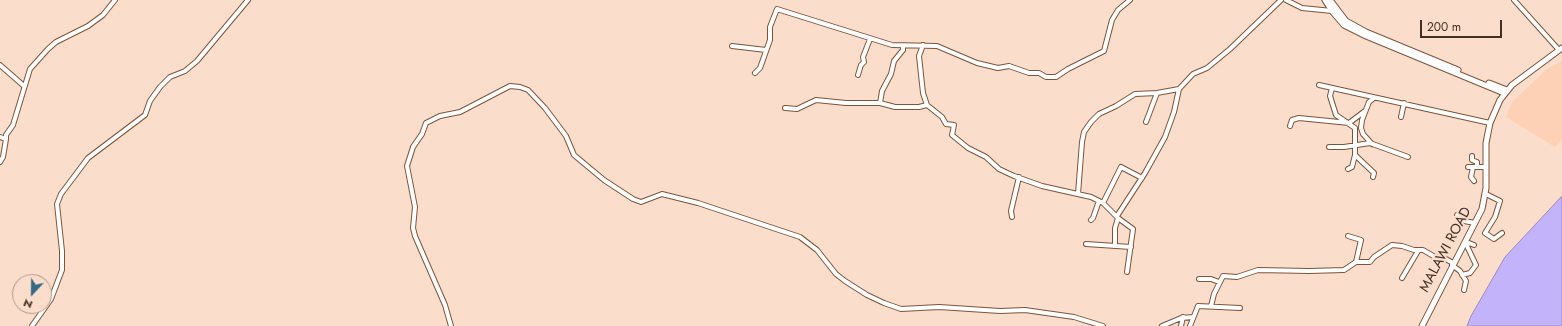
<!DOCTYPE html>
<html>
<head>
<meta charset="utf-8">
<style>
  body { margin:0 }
  #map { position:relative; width:1562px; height:326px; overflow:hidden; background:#faddcb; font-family:Jost,sans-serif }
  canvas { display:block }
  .north { position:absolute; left:12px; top:274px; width:40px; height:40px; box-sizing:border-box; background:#faddcb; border:1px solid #b09788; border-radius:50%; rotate:202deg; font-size:11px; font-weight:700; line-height:16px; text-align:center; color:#422f24 }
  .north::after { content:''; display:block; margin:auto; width:14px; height:18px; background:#356985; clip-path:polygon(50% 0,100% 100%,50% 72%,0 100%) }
  .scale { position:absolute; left:1420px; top:20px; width:82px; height:18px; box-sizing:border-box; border:2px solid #422f24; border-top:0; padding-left:5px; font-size:12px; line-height:14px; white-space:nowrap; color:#422f24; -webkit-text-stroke:3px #faddcb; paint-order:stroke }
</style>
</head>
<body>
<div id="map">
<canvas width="1562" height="326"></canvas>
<div class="north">N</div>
<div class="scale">200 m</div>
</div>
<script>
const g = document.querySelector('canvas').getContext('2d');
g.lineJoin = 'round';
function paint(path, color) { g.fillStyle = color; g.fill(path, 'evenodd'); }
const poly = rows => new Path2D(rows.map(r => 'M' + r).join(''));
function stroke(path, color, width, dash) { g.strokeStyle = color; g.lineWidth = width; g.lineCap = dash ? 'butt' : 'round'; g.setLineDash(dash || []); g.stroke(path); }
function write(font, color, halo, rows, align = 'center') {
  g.font = font + ' Jost,sans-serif'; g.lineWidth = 4; g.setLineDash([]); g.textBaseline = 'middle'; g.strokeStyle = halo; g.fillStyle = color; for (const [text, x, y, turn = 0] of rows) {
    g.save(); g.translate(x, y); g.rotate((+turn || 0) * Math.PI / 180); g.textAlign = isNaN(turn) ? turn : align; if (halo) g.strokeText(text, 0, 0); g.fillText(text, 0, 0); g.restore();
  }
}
paint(poly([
  [1562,61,1562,140,1555,147,1506,117,1512,102,1546,70]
]), '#fdd1b5');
const water = poly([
  [1562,196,1562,326,1467,326,1471,316,1505,257,1562,196]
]);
paint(water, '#c3b3fa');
stroke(water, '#9c8bba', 1);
const minor = poly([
  [1286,0,1302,8,1332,11],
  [1514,0,1559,50],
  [923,45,919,56,923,93,927,105,942,117,946,124,954,125,952,135,968,148,986,157,999,169,1014,176,1042,186,1091,197,1103,203,1118,218,1133,229,1127,272],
  [732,46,766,50],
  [0,65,24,86],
  [755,73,760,68,770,40,770,27,777,9,892,45,937,46,977,63,998,68,1009,66,1029,73,1039,73,1046,77,1056,77,1068,69,1104,51,1112,20,1118,10,1130,0],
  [858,75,861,65,864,62,863,57,870,39],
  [1319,85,1490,123],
  [1332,88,1330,96,1336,115,1355,128,1355,155,1374,173,1373,177],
  [880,103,882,91,891,74,894,61,903,50,903,46],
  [785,108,797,109,816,100,846,103,880,103,895,107,919,107,927,105],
  [1401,117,1404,103],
  [1146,122,1157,93],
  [1290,126,1292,120,1299,118,1349,123,1365,111],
  [0,137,6,139,3,157,0,162],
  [6,139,6,135,13,125,30,69,48,49,56,42,88,26,103,15,115,0],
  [1372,144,1363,134,1361,128,1362,120,1369,102,1374,98],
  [1329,147,1344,147,1370,143,1408,157],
  [1472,156,1472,160,1477,162,1477,166],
  [1468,167,1486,167],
  [1473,167,1471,177,1474,181],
  [1348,169,1352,167,1355,155],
  [1078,194,1082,142,1084,132,1091,122,1099,114,1116,106,1135,94,1157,93,1179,89],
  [1486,194,1500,201,1495,217,1485,233,1494,239,1502,233],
  [1103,203,1121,167,1142,178],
  [1457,215,1464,216,1464,221,1475,223],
  [1117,216,1145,173,1165,137,1174,112,1179,89,1193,74,1207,68,1230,49,1281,0],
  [1012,217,1011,211,1019,177],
  [1091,220,1093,218,1099,201],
  [1348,236,1361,240,1356,262],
  [1086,244,1131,247],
  [1115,246,1115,228,1118,218],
  [1452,265,1460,271,1466,281,1464,290],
  [1462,275,1470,273,1476,265,1467,246,1469,243,1474,245],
  [1402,278,1418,251],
  [1199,279,1211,279,1219,282],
  [1211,306,1214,294,1223,276,1237,277,1258,270,1309,271,1344,270,1356,262,1370,262,1374,257,1392,245,1402,246,1414,250,1423,250,1435,257,1442,257,1453,263],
  [32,326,51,299,62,270,62,251,57,204,61,194,88,158,145,115,150,101,160,87,170,77,185,71,197,61,248,0],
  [451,326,445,305,415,236,413,228,415,207,407,166,413,147,422,134,426,123,440,116,460,112,510,86,520,87,528,90,545,108,566,136,574,155,604,180,633,199,641,202,662,194,698,203,800,237,817,250,836,274,845,281,867,295,884,303,901,309,939,307,1000,311,1025,310,1074,317,1103,326],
  [1162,326,1181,318,1193,317],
  [1181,326,1183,317],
  [1190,326,1198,306,1240,308]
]);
const major = poly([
  [1325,0,1332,11,1344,25,1366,36,1504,93],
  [1330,0,1346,21,1366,32,1458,70],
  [1489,83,1507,90],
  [1422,326,1482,209,1486,188,1486,143,1490,123,1500,100,1512,85,1562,48]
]);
stroke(minor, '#7c5439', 6);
stroke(major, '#7c5439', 7);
stroke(minor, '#fff', 4);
stroke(major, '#fff', 5);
write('14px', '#422f24', '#faddcb', [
  ["MALAWI ROAD",1446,250,-62]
]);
</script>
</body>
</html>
